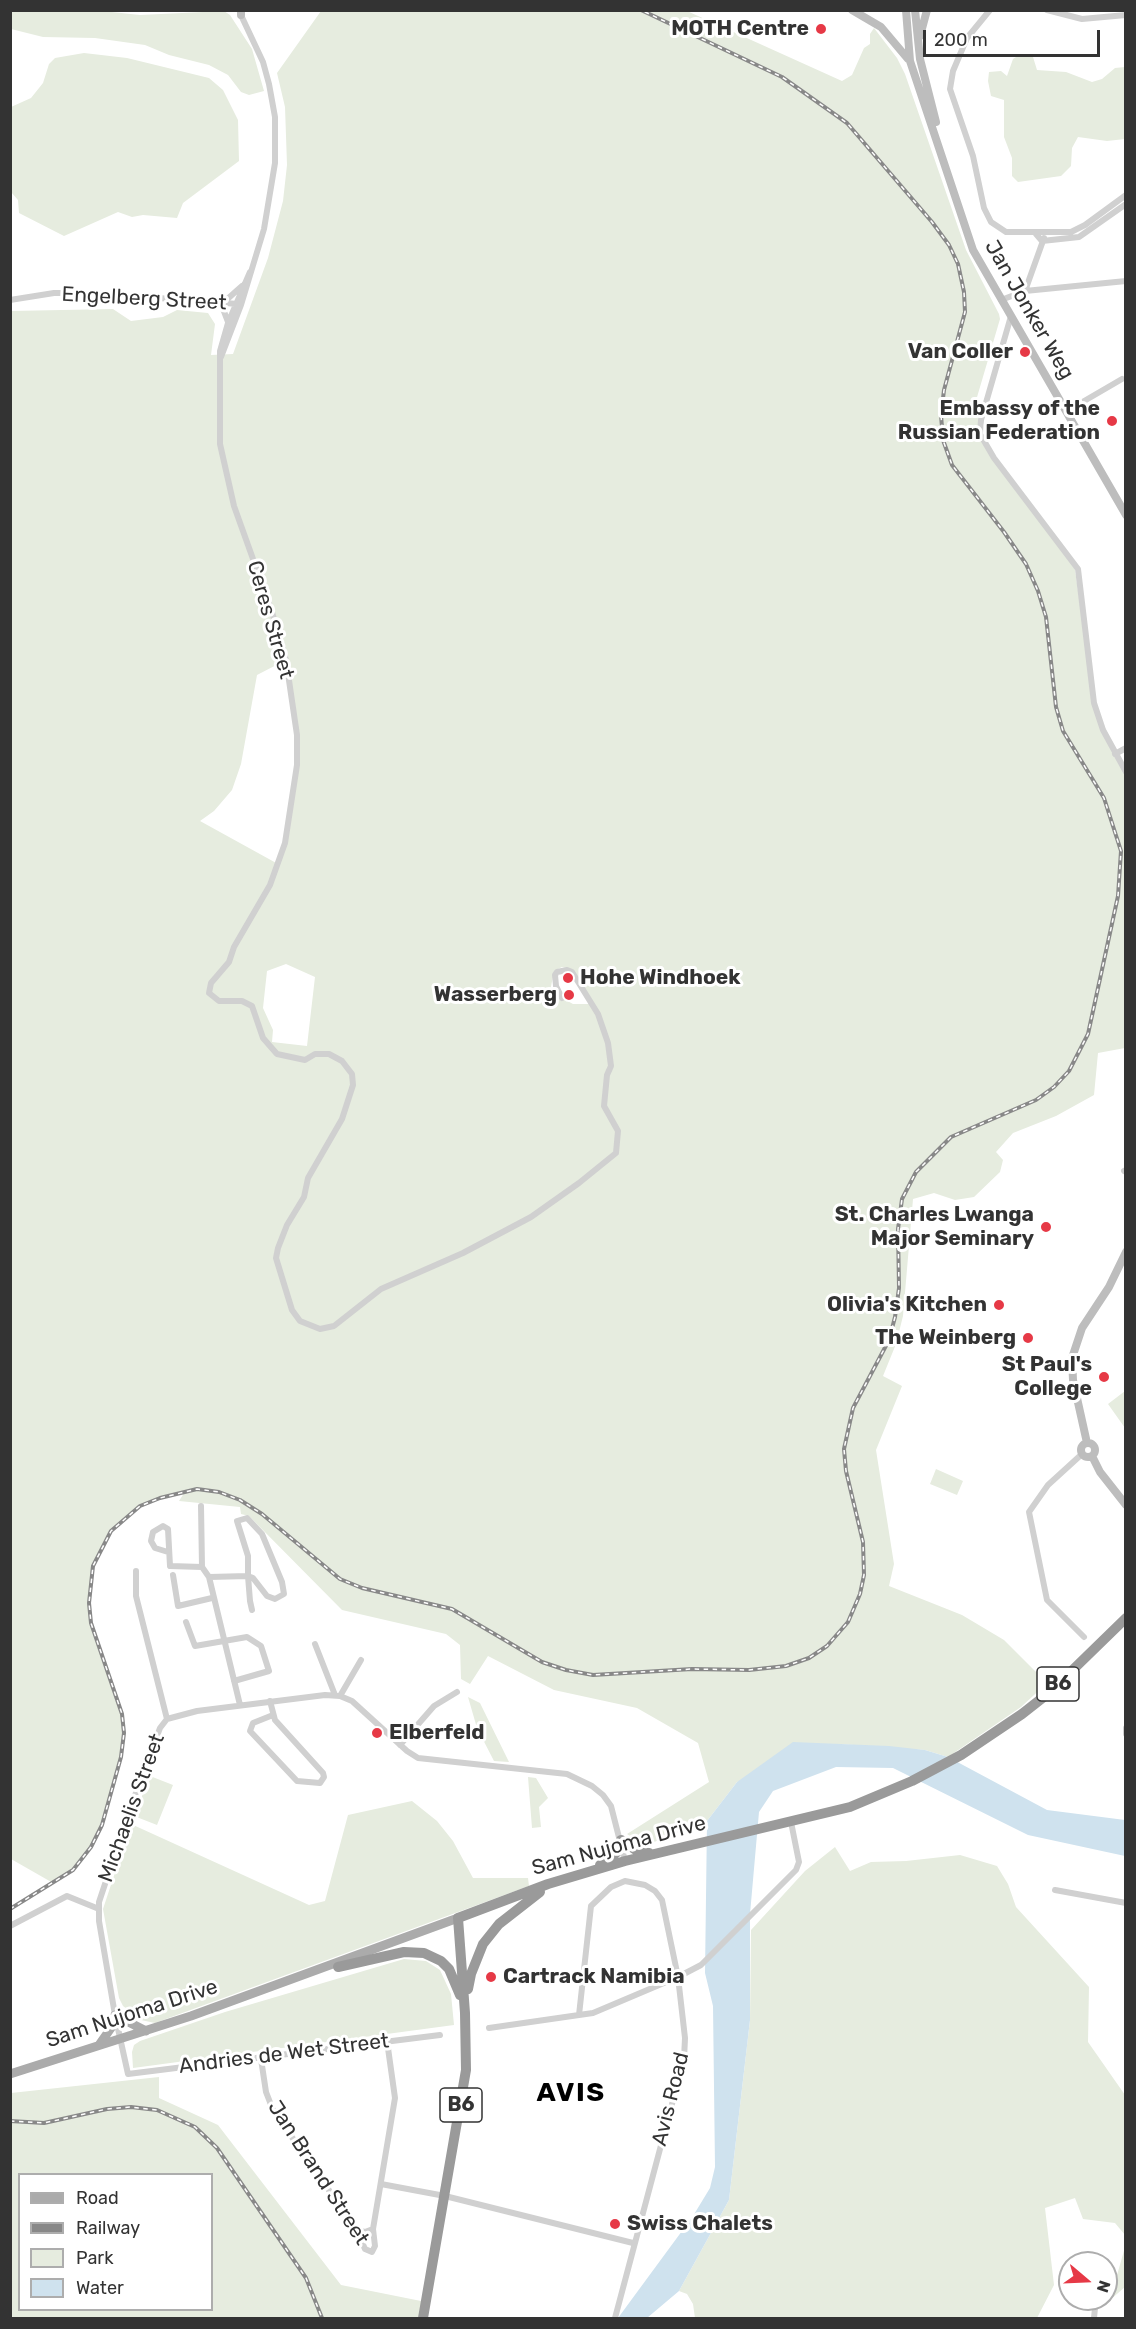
<!DOCTYPE html>
<html>
<head>
<meta charset="utf-8">
<style>
  body { margin:0 }
  #map { position:relative; width:1136px; height:2329px; overflow:hidden; background:#fff; font-family:Rubik,sans-serif }
  canvas { display:block }
  .frame { position:absolute; inset:0; border:12px solid #333; pointer-events:none }
  .legend { position:absolute; left:18px; top:2173px; width:195px; height:138px; box-sizing:border-box; background:#fff; border:2px solid #adadad; margin:0; padding:8px 10px; list-style:none; font-size:18px; color:#333 }
  .legend li { display:flex; align-items:center; gap:12px; height:30px }
  .legend b { width:30px; border:2px solid #adadad }
  .north { position:absolute; left:1058px; top:2251px; width:60px; height:60px; box-sizing:border-box; background:#fff; border:2px solid #adadad; border-radius:50%; rotate:109deg; font-size:16px; font-weight:700; line-height:24px; text-align:center; color:#333 }
  .north::after { content:''; display:block; margin:auto; width:21px; height:27px; background:#e63946; clip-path:polygon(50% 0,100% 100%,50% 72%,0 100%) }
  .scale { position:absolute; left:923px; top:30px; width:177px; height:27px; box-sizing:border-box; border:3px solid #333; border-top:0; padding-left:8px; font-size:18px; line-height:21px; white-space:nowrap; color:#333; -webkit-text-stroke:4px #fff; paint-order:stroke }
</style>
</head>
<body>
<div id="map">
<canvas width="1136" height="2329"></canvas>
<div class="frame"></div>
<ul class="legend">
<li><b style="height:8px;background:#ababab"></b>Road</li>
<li><b style="height:8px;background:#888"></b>Railway</li>
<li><b style="height:16px;background:#e6ecdf"></b>Park</li>
<li><b style="height:16px;background:#cfe2ee"></b>Water</li>
</ul>
<div class="north">N</div>
<div class="scale">200 m</div>
</div>
<script>
const g = document.querySelector('canvas').getContext('2d');
g.lineJoin = 'round';
function paint(path, color) { g.fillStyle = color; g.fill(path, 'evenodd'); }
const poly = rows => new Path2D(rows.map(r => 'M' + r).join(''));
function stroke(path, color, width, dash) { g.strokeStyle = color; g.lineWidth = width; g.lineCap = dash ? 'butt' : 'round'; g.setLineDash(dash || []); g.stroke(path); }
function write(font, color, halo, rows, align = 'center') {
  g.font = font + ' Rubik,sans-serif'; g.lineWidth = 6; g.setLineDash([]); g.textBaseline = 'middle'; g.strokeStyle = halo; g.fillStyle = color; for (const [text, x, y, turn = 0] of rows) {
    g.save(); g.translate(x, y); g.rotate((+turn || 0) * Math.PI / 180); g.textAlign = isNaN(turn) ? turn : align; if (halo) g.strokeText(text, 0, 0); g.fillText(text, 0, 0); g.restore();
  }
}
paint(poly([
  [93,10,140,15,224,11,230,15,252,49,264,91,249,95,241,92,228,75,209,65,169,55,145,45,95,38,43,37,11,29,11,11],
  [321,11,687,11,842,81,852,75,864,48,870,44,870,34,874,28,897,58,905,74,966,250,999,314,1000,319,975,404,984,409,981,438,1074,563,1094,703,1125,772,1125,1048,1098,1053,1094,1095,1056,1116,1013,1133,996,1152,1003,1160,1000,1172,974,1197,955,1200,934,1193,913,1199,903,1316,896,1344,883,1376,902,1386,876,1450,894,1564,889,1586,962,1615,1004,1640,1047,1683,1021,1707,948,1757,925,1750,839,1744,737,1782,707,1821,644,1846,627,1834,709,1782,698,1743,637,1708,554,1690,488,1656,470,1684,461,1679,460,1645,446,1634,342,1610,249,1516,241,1514,240,1507,179,1501,186,1490,140,1506,125,1517,111,1531,93,1566,89,1603,91,1623,122,1714,124,1733,121,1758,102,1825,91,1847,73,1870,53,1883,11,1859,11,311,113,309,131,321,163,317,177,310,208,313,215,324,211,355,233,354,268,258,283,201,287,165,285,107,277,73],
  [286,660,297,755,285,843,278,864,200,821,214,811,232,790,241,764,257,675],
  [286,964,315,977,307,1046,272,1042,273,1030,263,1008,267,971],
  [562,967,570,969,591,1004,573,1004,562,998,549,997,554,971],
  [84,53,127,58,209,78,223,90,238,120,239,161,183,203,177,218,143,215,132,217,118,212,64,236,19,213,18,200,11,192,11,107,31,98,43,83,49,64,55,58],
  [1019,55,1033,57,1037,70,1066,72,1092,82,1102,79,1115,68,1125,67,1125,139,1107,141,1078,137,1072,148,1071,166,1061,176,1018,182,1012,176,1012,158,1004,137,1004,100,991,96,988,81,989,72,1001,71,1007,76,1013,59],
  [1125,1391,1125,1428,1108,1404],
  [936,1469,963,1481,957,1495,930,1484],
  [468,1697,480,1703,509,1762,494,1761,477,1728],
  [150,1776,173,1785,157,1825,134,1816],
  [528,1777,536,1778,548,1798,539,1807,541,1827,532,1828],
  [412,1801,437,1821,453,1841,473,1878,528,1878,529,1886,155,2023,141,2020,123,2006,119,1998,103,1909,131,1824,309,1905,325,1901,348,1815],
  [835,1847,850,1871,871,1862,906,1861,960,1855,997,1866,1008,1884,1016,1907,1089,1987,1088,2042,1125,2095,1125,2235,1115,2223,1083,2219,1075,2198,1045,2208,1054,2285,1037,2318,695,2318,693,2304,687,2294,679,2291,729,2200,750,2020,751,1930,805,1871],
  [404,1959,426,1961,440,1970,451,1994,454,2025,133,2068,132,2052,134,2045,140,2041,225,2012],
  [159,2077,159,2098,218,2125,341,2285,426,2302,422,2318,11,2318,11,2093],
  [20,2174,212,2174,212,2310,20,2310],
  [1125,2247,1125,2287,1110,2300]
]), '#e6ecdf');
paint(poly([
  [793,1742,889,1746,925,1750,948,1757,1047,1810,1125,1820,1125,1856,1028,1835,893,1768,836,1767,773,1791,759,1812,750,1914,750,2020,729,2200,679,2291,647,2318,618,2318,693,2216,710,2188,715,2167,713,2006,705,1973,707,1821,737,1782]
]), '#cfe2ee');
stroke(poly([
  [990,10,967,38,953,71,950,89,973,156,984,208,991,222,1006,232,1071,232,1085,225,1126,195],
  [1047,10,1082,19,1126,15],
  [1036,234,1042,241,1079,237,1126,204],
  [250,272,228,323,220,351,220,444,234,506,272,612,286,660,297,735,297,765,285,843,270,885,234,947,229,962,211,983,209,993,219,1001,242,1001,252,1006,263,1038,277,1054,305,1060,315,1054,329,1054,342,1061,352,1074,353,1085,342,1119,308,1178,304,1197,287,1225,278,1248,276,1258,292,1310,300,1321,320,1329,334,1326,381,1289,463,1253,531,1217,579,1183,616,1153,618,1131,604,1106,607,1075,611,1066,608,1043,598,1014,572,972,567,970,557,972,555,975,556,986,562,998],
  [1025,291,1044,238],
  [10,300,54,293,92,293,238,304],
  [1001,300,1025,291,1126,281],
  [220,301,228,322],
  [224,302,242,286],
  [1011,316,981,420,980,434,994,458,1078,569,1094,703,1103,730,1126,772],
  [221,357,241,305,264,229,275,163,275,117,269,84,263,62,240,13],
  [1067,411,1122,379],
  [1115,754,1126,748],
  [1124,1171,1126,1170],
  [1082,1454,1048,1485,1029,1512,1047,1600,1084,1637],
  [201,1506,202,1567,209,1577],
  [168,1552,155,1548,151,1541,153,1532,163,1526,168,1529,170,1566,202,1567],
  [136,1571,136,1596,167,1719],
  [173,1575,178,1606,212,1598],
  [209,1577,248,1576,253,1578,267,1596,275,1599,284,1594,282,1582,262,1534,247,1518,237,1521,248,1556,248,1576,250,1601,252,1610],
  [209,1577,240,1705],
  [186,1622,195,1646,247,1637,261,1646,269,1671,234,1681],
  [315,1644,335,1695],
  [340,1696,361,1660],
  [270,1701,275,1720,323,1773,324,1777,320,1783,297,1781,250,1731,253,1723,273,1715],
  [1126,1728,1126,1734],
  [400,1745,434,1706,457,1692],
  [1055,1890,1126,1903],
  [10,1926,67,1896,99,1909],
  [489,2028,579,2015,593,2013,678,1977,662,1900,655,1891,645,1885,625,1881,611,1887,591,1906,579,2015],
  [440,2035,128,2074,115,2015,99,1921,99,1902,131,1806,160,1728,167,1719,197,1711,325,1695,340,1696,352,1701,407,1751,418,1758,567,1774,592,1786,603,1795,611,1806,625,1861],
  [261,2059,266,2092,273,2110,356,2229,365,2249,372,2252,375,2246,373,2229,395,2098,387,2041],
  [381,2184,445,2196,633,2243],
  [356,2229,365,2232,373,2229],
  [615,2318,684,2059,685,2038,678,1977,701,1965,796,1870,799,1862,791,1822],
  [1094,2318,1095,2308]
]), '#d0d0d0', 6);
stroke(poly([
  [241,10,241,15],
  [852,10,881,27,908,59],
  [906,10,910,61,973,250,1126,515],
  [915,10,920,59,936,122],
  [920,36,927,10],
  '1081 1450a7 7 0 1 1 14 0a7 7 0 1 1-14 0Z',
  [1087,1443,1073,1380,1072,1358,1082,1328,1109,1287,1126,1252],
  [1092,1456,1100,1472,1126,1505]
]), '#bdbdbd', 8);
stroke(poly([
  [99,2045,111,2028,115,2015,146,2031],
  [10,2074,191,2016,458,1918]
]), '#ababab', 9);
stroke(poly([
  [600,1865,616,1853,621,1840,639,1852,649,1853],
  [338,1967,404,1952,424,1953,441,1961,449,1969,460,1995],
  [468,1989,471,1974,483,1944,499,1924,540,1892],
  [423,2318,466,2070,465,2013,458,1918,548,1884,625,1861,850,1807,912,1781,961,1755,1022,1714,1050,1692,1126,1618]
]), '#9a9a9a', 10);
const rail = poly([
  [355,10,369,10],
  [10,1909,73,1870,91,1847,102,1825,121,1757,124,1733,122,1714,91,1623,89,1603,93,1566,111,1531,140,1506,160,1498,197,1489,219,1492,240,1500,262,1514,340,1579,362,1588,452,1609,542,1662,566,1670,593,1675,692,1669,749,1670,786,1666,809,1658,827,1646,848,1622,860,1594,864,1575,863,1542,846,1471,844,1449,853,1408,889,1340,895,1317,899,1288,898,1229,902,1199,916,1172,951,1137,1036,1100,1054,1087,1069,1071,1088,1034,1118,896,1121,851,1104,798,1063,731,1056,707,1046,617,1038,591,1026,564,1004,532,952,465,943,440,941,415,944,390,965,312,964,292,958,264,949,245,932,222,847,123,782,77,641,10],
  [10,2121,44,2123,107,2109,131,2107,157,2110,195,2127,217,2148,306,2278,322,2318]
]);
stroke(rail, '#888', 4);
stroke(rail, '#fff', 1.5, [4.5]);
for (const [x, y, r, color] of [
  [821,29,6,"#e63946"],
  [1025,352,6,"#e63946"],
  [1112,421,6,"#e63946"],
  [568,978,6,"#e63946"],
  [569,995,6,"#e63946"],
  [1046,1227,6,"#e63946"],
  [999,1305,6,"#e63946"],
  [1028,1338,6,"#e63946"],
  [1104,1377,6,"#e63946"],
  [377,1733,6,"#e63946"],
  [491,1977,6,"#e63946"],
  [615,2224,6,"#e63946"]
]) { const dot = new Path2D(); dot.arc(x, y, r, 0, 2 * Math.PI); g.fillStyle = color; g.fill(dot); stroke(dot, '#fff', 2); }
for (const [x, y, w] of [
  [1058,1684,42],
  [461,2105,42]
]) { const box = new Path2D(); box.roundRect(x - w / 2, y - 17, w, 34, 4.5); g.fillStyle = '#fff'; g.fill(box); stroke(box, '#333', 1.5); }
write('bold 20px', '#333', null, [
  ["B6",1058,1684],
  ["B6",461,2105]
]);
write('bold 21px', '#333', '#fff', [
  ["MOTH Centre",809,29],
  ["Van Coller",1013,352],
  ["Embassy of the",1100,409],
  ["Russian Federation",1100,433],
  ["Hohe Windhoek",580,978,"left"],
  ["Wasserberg",557,995],
  ["St. Charles Lwanga",1034,1215],
  ["Major Seminary",1034,1239],
  ["Olivia's Kitchen",987,1305],
  ["The Weinberg",1016,1338],
  ["St Paul's",1092,1365],
  ["College",1092,1389],
  ["Elberfeld",389,1733,"left"],
  ["Cartrack Namibia",503,1977,"left"],
  ["Swiss Chalets",627,2224,"left"]
], 'right');
write('21px', '#333', '#fff', [
  ["Engelberg Street",144,299,3],
  ["Jan Jonker Weg",1029,310,60],
  ["Ceres Street",270,620,74],
  ["Michaelis Street",132,1808,-70],
  ["Sam Nujoma Drive",619,1846,-15],
  ["Sam Nujoma Drive",132,2014,-18],
  ["Andries de Wet Street",284,2054,-7],
  ["Avis Road",671,2099,-76],
  ["Jan Brand Street",318,2173,57]
]);
g.letterSpacing = '1.5px';
write('bold 27px', '#000', '#fff', [
  ["AVIS",571,2093]
]);
g.letterSpacing = '0px';
</script>
</body>
</html>
